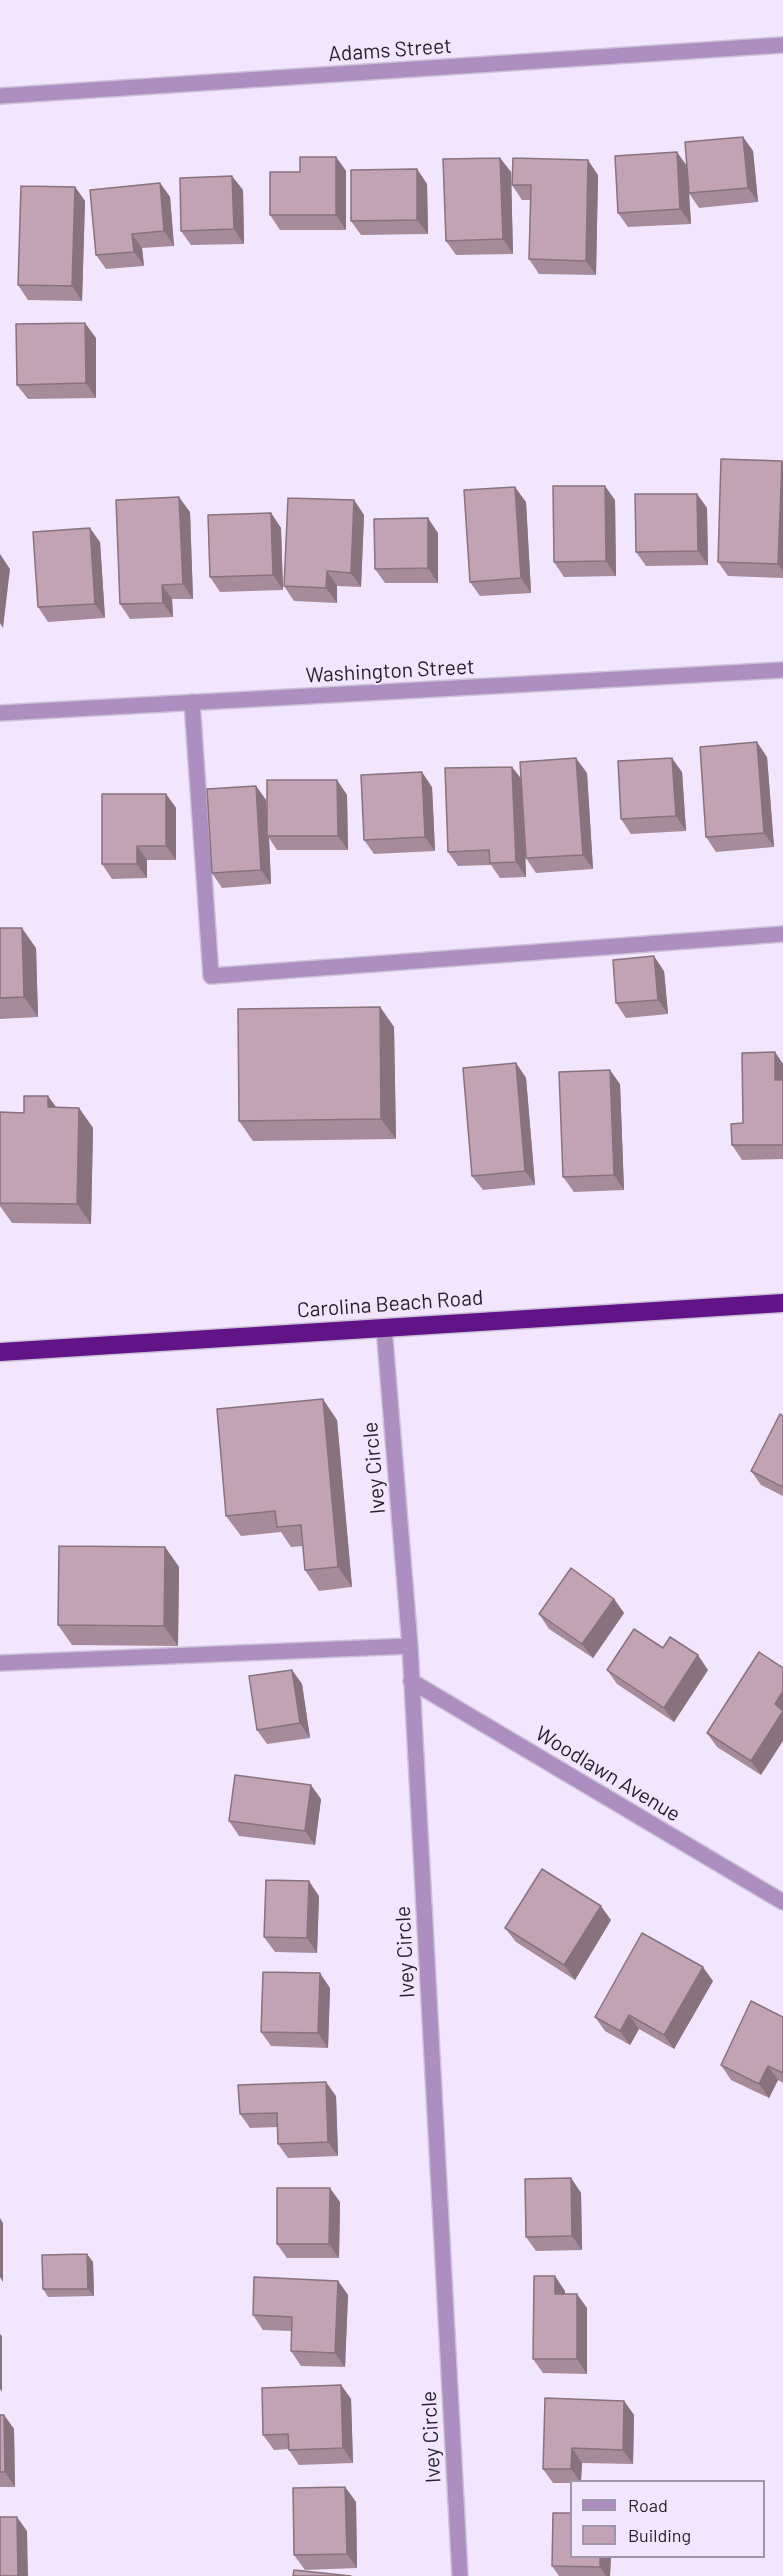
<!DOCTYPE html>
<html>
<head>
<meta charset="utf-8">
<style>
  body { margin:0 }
  #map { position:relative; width:783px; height:2576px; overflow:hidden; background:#f1e6fe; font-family:Barlow,sans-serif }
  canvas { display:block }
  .legend { position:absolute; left:570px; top:2480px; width:195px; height:78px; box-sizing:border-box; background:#f1e6fe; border:2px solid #9f96a9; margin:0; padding:8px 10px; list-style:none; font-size:18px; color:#241f2a }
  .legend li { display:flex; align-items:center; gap:12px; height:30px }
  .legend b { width:30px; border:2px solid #9f96a9 }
</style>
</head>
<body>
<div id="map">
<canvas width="783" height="2576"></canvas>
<ul class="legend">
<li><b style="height:8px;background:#ac8ec1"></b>Road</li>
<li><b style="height:16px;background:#c1a3b4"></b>Building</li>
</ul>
</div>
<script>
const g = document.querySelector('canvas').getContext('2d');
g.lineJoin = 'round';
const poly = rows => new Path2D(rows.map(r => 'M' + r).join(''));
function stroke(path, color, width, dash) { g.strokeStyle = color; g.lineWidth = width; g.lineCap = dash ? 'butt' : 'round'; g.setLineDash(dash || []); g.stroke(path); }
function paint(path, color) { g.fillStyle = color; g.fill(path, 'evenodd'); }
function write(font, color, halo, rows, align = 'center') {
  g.font = font + ' Barlow,sans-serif'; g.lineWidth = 4.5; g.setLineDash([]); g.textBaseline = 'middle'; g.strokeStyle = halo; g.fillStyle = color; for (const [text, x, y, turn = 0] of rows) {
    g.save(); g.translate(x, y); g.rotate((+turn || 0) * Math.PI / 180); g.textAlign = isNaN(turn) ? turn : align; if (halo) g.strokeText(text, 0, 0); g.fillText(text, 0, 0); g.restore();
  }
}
const lane = poly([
  [192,702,211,976,783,934]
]);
const street = poly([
  [0,96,783,45],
  [0,713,783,670],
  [384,1327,410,1646,460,2576],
  [0,1663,410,1646],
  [411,1681,783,1902]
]);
const highway = poly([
  [0,1352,783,1303]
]);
stroke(lane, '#ccc2d8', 18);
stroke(street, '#ccc2d8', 18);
stroke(highway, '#ccc2d8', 21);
stroke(lane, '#ac8ec1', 15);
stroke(street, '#ac8ec1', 15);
stroke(highway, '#611487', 18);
paint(poly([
  [743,137,753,151,758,202,699,208,689,193,689,190,691,224,628,227,618,213,687,165],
  [336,157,346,171,346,230,280,230,270,215,300,172],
  [500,158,511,172,513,254,456,255,446,241],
  [417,169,427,184,428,234,361,235,351,221],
  [598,175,596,275,539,274,529,259,531,200,522,200,512,185],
  [160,183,170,197,174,246,142,248,144,266,106,269,96,255],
  [75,187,85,201,82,301,28,300,18,285],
  [243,190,244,244,191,245,181,231],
  [96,338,96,398,28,399,17,385],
  [783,463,783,578,728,576,718,562],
  [697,494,707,508,708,565,646,566,636,552],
  [354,500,364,515,361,587,337,586,337,603,294,601,284,586],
  [615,500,616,576,564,577,554,562],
  [526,502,531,593,480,596,470,582],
  [190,512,193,599,172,599,173,617,130,619,120,604],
  [271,513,281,528,283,590,220,592,210,577],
  [438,533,438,583,385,583,375,569],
  [100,542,105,618,48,622,38,607],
  [767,757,774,847,716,852,706,837],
  [512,767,521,779,587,773,593,869,536,873,526,858,524,830,526,877,500,878,491,865,458,866,448,852],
  [682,772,686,831,631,834,621,819],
  [337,780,347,795,348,850,277,850,269,838,271,884,222,888,212,873,256,786,266,800,267,811],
  [432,787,435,851,374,854,364,840],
  [166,794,176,808,176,860,147,860,147,878,112,879,102,864],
  [0,928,36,948,38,1017,0,1019],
  [664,971,668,1014,626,1018,616,1003],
  [380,1007,394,1027,396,1139,253,1141,239,1121],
  [775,1052,783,1064,783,1159,742,1160,732,1145],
  [516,1063,526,1078,535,1185,483,1190,472,1176],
  [620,1084,624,1190,574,1192,563,1177],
  [56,1107,79,1108,93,1128,91,1224,12,1223,0,1206,0,1112,24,1113],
  [783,1416,783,1496,761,1485,751,1471],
  [337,1420,352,1587,319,1591,305,1570,303,1546,291,1547,281,1532,241,1536,226,1516],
  [165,1547,179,1567,178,1646,72,1645,58,1625],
  [614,1599,624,1613,593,1658,549,1629,539,1614],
  [663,1648,708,1670,674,1722,617,1684,607,1670],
  [783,1668,761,1775,717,1747,707,1733],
  [292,1670,302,1684,310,1738,267,1744,257,1730],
  [321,1799,315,1845,239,1836,229,1821],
  [319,1896,317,1953,275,1952,264,1937],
  [611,1920,575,1980,516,1942,505,1928],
  [713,1981,674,2049,639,2029,630,2045,605,2031,595,2017],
  [330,1988,328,2048,271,2046,261,2032],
  [783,2017,783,2083,778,2080,769,2098,731,2080,721,2065],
  [336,2096,338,2156,288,2158,278,2144,278,2127,250,2128,240,2114],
  [571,2178,581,2193,582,2250,536,2251,526,2237],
  [340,2202,339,2258,287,2258,277,2244],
  [93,2262,94,2296,48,2297,43,2289],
  [338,2281,348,2295,345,2367,301,2366,291,2351,292,2331,263,2330,253,2315],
  [565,2291,565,2294,587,2308,587,2374,543,2373,533,2359],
  [341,2385,351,2399,353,2463,299,2465,289,2450,289,2449,274,2450,263,2435],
  [624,2401,634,2415,633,2464,582,2463,581,2481,572,2481,572,2483,553,2483,543,2469],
  [0,2415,4,2415,14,2429,15,2487,0,2487],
  [345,2487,356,2502,357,2568,305,2570,294,2555],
  [611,2556,610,2576,559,2576,552,2566]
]), '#a68c9b');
paint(poly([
  [743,137,753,151,758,202,748,188],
  [677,152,687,166,691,224,680,209],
  [336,157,346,171,346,230,336,215],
  [500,158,511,172,513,254,503,239],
  [588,160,598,175,596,275,586,261],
  [417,169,427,184,428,234,417,220],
  [232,176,243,190,244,244,234,229],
  [160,183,170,197,174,246,164,231],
  [75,187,85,201,82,301,72,286],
  [132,234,142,248,144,266,134,252],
  [85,323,96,338,96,398,86,383],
  [782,461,783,463,783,571,778,564],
  [605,486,615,500,616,576,606,561],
  [515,487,526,502,531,593,521,578],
  [697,494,707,508,708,565,698,551],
  [179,497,190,512,193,599,183,584],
  [354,500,364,515,361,587,351,573],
  [271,513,281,528,283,590,273,575],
  [428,518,438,533,438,583,428,568],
  [90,528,100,542,105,618,95,604],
  [0,554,10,569,3,628,0,623],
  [327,571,337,586,337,603,326,588],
  [162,585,172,599,173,617,163,603],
  [757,742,767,757,774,847,764,833],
  [576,758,587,773,593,869,583,855],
  [672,758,682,772,686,831,676,816],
  [512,767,523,781,526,877,516,862],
  [422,772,432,787,435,851,425,837],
  [337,780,347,795,348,850,338,836],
  [256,786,266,800,268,836,267,836,269,838,271,884,261,870],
  [166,794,176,808,176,860,166,846],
  [137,846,147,860,147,878,137,864],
  [22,928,36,948,38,1017,24,997],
  [654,956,664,971,668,1014,658,1000],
  [380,1007,394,1027,396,1139,381,1119],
  [775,1052,783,1064,783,1092,775,1080],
  [516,1063,526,1078,535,1185,525,1171],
  [610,1070,620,1084,624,1190,614,1175],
  [48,1096,63,1116,48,1107],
  [79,1108,93,1128,91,1224,77,1204],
  [323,1399,337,1420,352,1587,338,1567],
  [165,1547,179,1567,178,1646,164,1626],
  [614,1599,624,1613,593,1658,582,1644],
  [698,1655,708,1670,674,1722,664,1708],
  [292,1670,302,1684,310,1738,300,1723],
  [783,1691,783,1741,761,1775,751,1761,775,1704],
  [311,1785,321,1799,315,1845,305,1831],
  [309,1881,319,1896,317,1953,307,1938],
  [601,1906,611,1920,575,1980,564,1965],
  [703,1967,713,1981,674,2049,664,2035],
  [320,1973,330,1988,328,2048,318,2033],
  [629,2015,639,2029,630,2045,620,2031],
  [768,2066,778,2080,769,2098,759,2084],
  [326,2082,336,2096,338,2156,328,2142],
  [571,2178,581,2193,582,2250,572,2236],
  [330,2188,340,2202,339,2258,329,2244],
  [0,2218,3,2223,3,2282,0,2277],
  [87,2254,93,2262,94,2296,88,2289],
  [555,2276,565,2291,565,2308,555,2294],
  [338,2281,348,2295,345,2367,335,2353],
  [577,2294,587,2308,587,2374,577,2359],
  [0,2334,2,2336,2,2392,0,2389],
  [341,2385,351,2399,353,2463,343,2448],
  [624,2401,634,2415,633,2464,623,2450],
  [4,2415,14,2429,15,2487,5,2472],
  [572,2448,582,2463,581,2481,580,2481,571,2469],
  [345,2487,356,2502,357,2568,347,2554],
  [17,2517,27,2531,28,2576,18,2576],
  [600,2556,611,2556,610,2576,606,2576,600,2567]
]), '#87727e');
const building = poly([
  [743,137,748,188,689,193,685,142,743,137],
  [677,152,680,209,618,213,615,156,677,152],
  [300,157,336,157,336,215,270,215,270,172,300,172,300,157],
  [500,158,503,239,446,241,443,159,500,158],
  [513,158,588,160,586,261,529,259,531,185,512,185,513,158],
  [417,169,417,220,351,221,351,170,417,169],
  [232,176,234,229,181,231,180,178,232,176],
  [160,183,164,231,132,234,134,252,96,255,90,190,160,183],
  [21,186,75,187,72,286,18,285,21,186],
  [85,323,86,383,17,385,16,324,85,323],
  [721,459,782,461,778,564,718,562,721,459],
  [553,486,605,486,606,561,554,562,553,486],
  [515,487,521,578,470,582,464,490,515,487],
  [635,494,697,494,698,551,636,552,635,494],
  [179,497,183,584,162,585,163,603,120,604,116,500,179,497],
  [288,498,354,500,351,573,327,571,326,588,284,586,288,498],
  [271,513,273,575,210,577,208,515,271,513],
  [428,518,428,568,375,569,374,519,428,518],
  [90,528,95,604,38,607,33,532,90,528],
  [757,742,764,833,706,837,700,747,757,742],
  [576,758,583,855,526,858,520,762,576,758],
  [672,758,676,816,621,819,618,761,672,758],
  [512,767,516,862,490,863,489,850,448,852,445,768,512,767],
  [422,772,425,837,364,840,361,775,422,772],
  [267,780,337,780,338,836,267,836,267,780],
  [256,786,261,870,212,873,207,789,256,786],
  [102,794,166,794,166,846,137,846,137,864,102,864,102,794],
  [0,928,22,928,24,997,0,998,0,928],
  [654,956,658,1000,616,1003,613,960,654,956],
  [380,1007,381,1119,239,1121,238,1009,380,1007],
  [775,1052,775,1080,783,1080,783,1145,732,1145,731,1124,743,1123,742,1053,775,1052],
  [516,1063,525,1171,472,1176,463,1068,516,1063],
  [610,1070,614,1175,563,1177,559,1072,610,1070],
  [24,1096,48,1096,48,1107,79,1108,77,1204,0,1203,0,1112,24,1113,24,1096],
  [323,1399,338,1567,305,1570,301,1525,277,1527,275,1511,226,1516,217,1409,323,1399],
  [780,1414,783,1416,783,1487,751,1471,780,1414],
  [59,1546,165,1547,164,1626,58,1625,59,1546],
  [571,1568,614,1599,582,1644,539,1614,571,1568],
  [634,1629,663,1648,670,1637,698,1655,664,1708,607,1670,634,1629],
  [759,1652,783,1668,783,1691,775,1704,783,1711,751,1761,707,1733,759,1652],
  [292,1670,300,1723,257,1730,249,1676,292,1670],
  [235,1775,311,1785,305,1831,229,1821,235,1775],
  [542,1869,601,1906,564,1965,505,1928,542,1869],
  [266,1880,309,1881,307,1938,264,1937,266,1880],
  [642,1933,703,1967,664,2035,629,2015,620,2031,595,2017,642,1933],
  [263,1972,320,1973,318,2033,261,2032,263,1972],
  [751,2001,783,2017,783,2073,768,2066,759,2084,721,2065,751,2001],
  [326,2082,328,2142,278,2144,277,2113,240,2114,238,2085,326,2082],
  [571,2178,572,2236,526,2237,525,2179,571,2178],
  [277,2188,330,2188,329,2244,277,2244,277,2188],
  [87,2254,88,2289,43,2289,42,2255,87,2254],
  [534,2276,555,2276,555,2294,577,2294,577,2359,533,2359,534,2276],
  [254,2277,338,2281,335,2353,291,2351,292,2317,253,2315,254,2277],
  [341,2385,343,2448,289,2450,288,2434,263,2435,262,2388,341,2385],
  [545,2398,624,2401,623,2450,572,2448,571,2469,543,2469,545,2398],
  [0,2415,4,2415,5,2472,0,2472,0,2415],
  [345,2487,347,2554,294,2555,293,2488,345,2487],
  [553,2513,572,2513,572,2556,600,2556,600,2567,552,2566,553,2513],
  [0,2517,17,2517,18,2576,0,2576,0,2517],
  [294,2570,351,2576,293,2576,294,2570]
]);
paint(building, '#c1a3b4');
stroke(building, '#87727e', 1.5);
write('21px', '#241f2a', '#f1e6fe', [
  ["Adams Street",390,50,-4],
  ["Washington Street",390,671,-3],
  ["Carolina Beach Road",390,1304,-4],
  ["Ivey Circle",374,1468,-95],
  ["Woodlawn Avenue",608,1774,31],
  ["Ivey Circle",405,1952,-93],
  ["Ivey Circle",431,2437,-93]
]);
</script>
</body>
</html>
